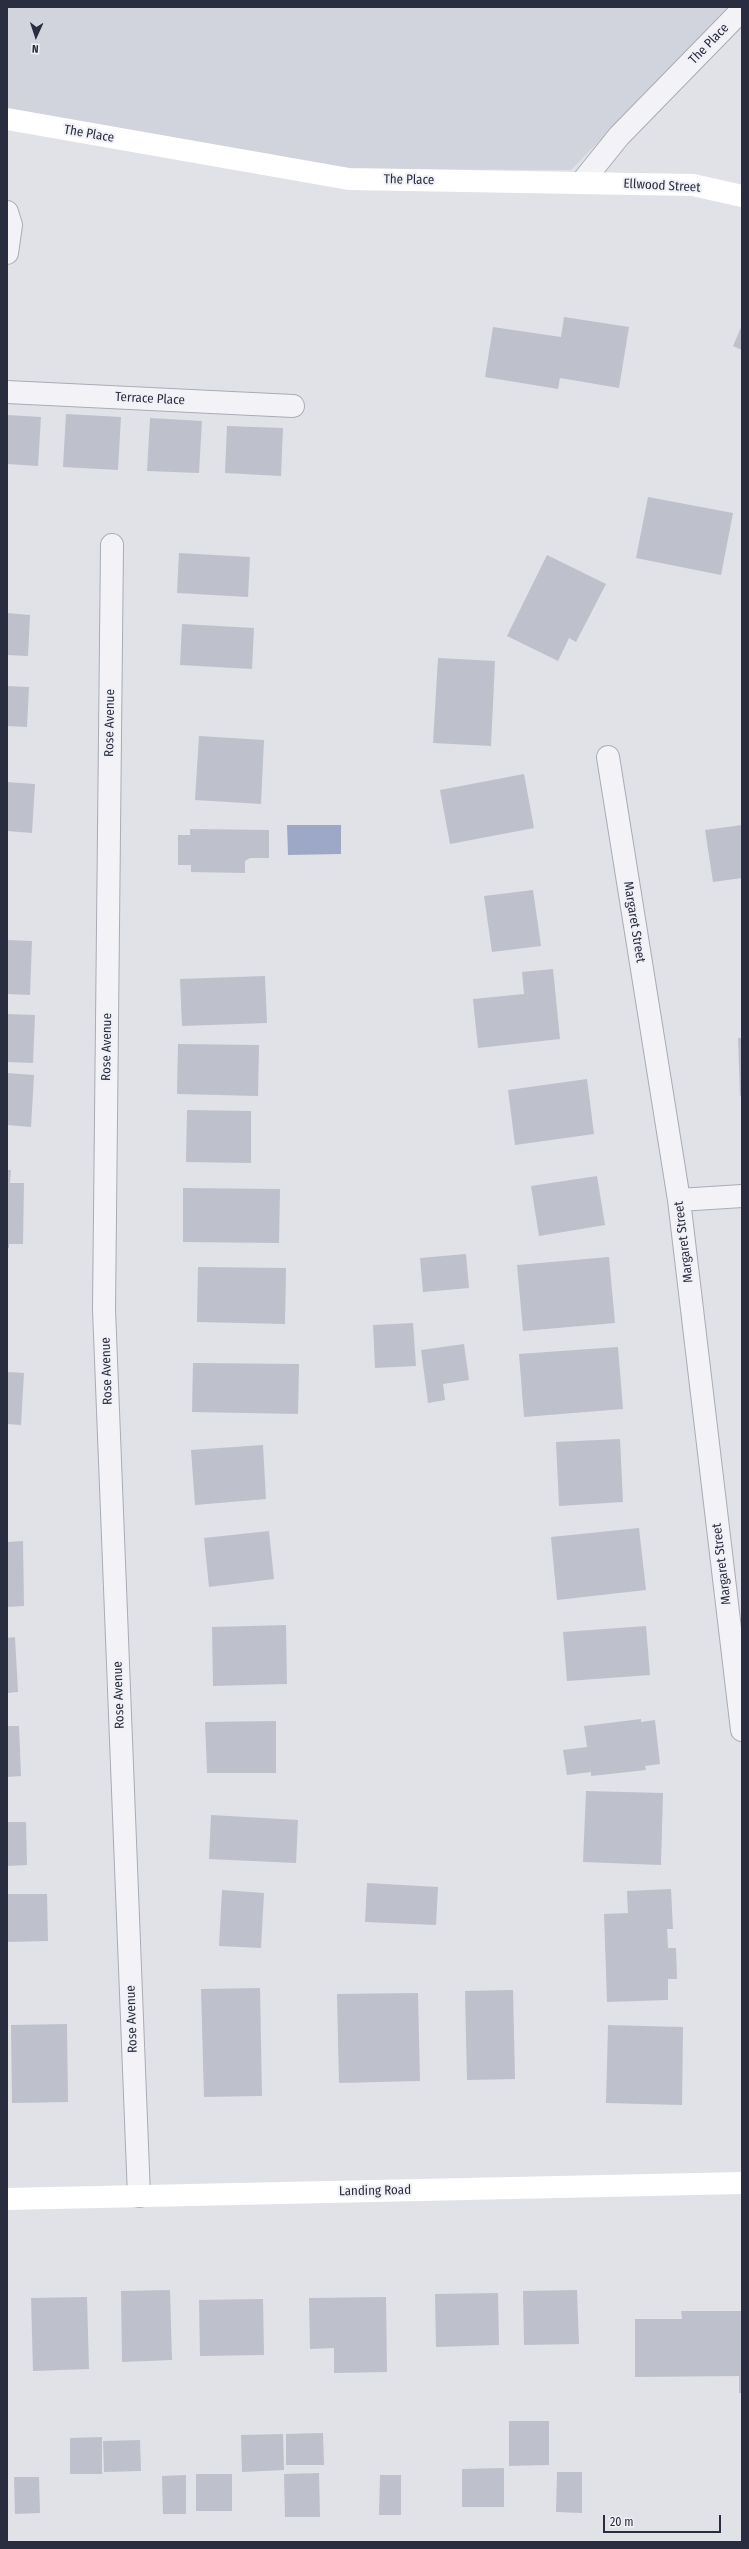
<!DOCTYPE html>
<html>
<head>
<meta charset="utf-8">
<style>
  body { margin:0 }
  #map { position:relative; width:749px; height:2549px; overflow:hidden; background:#e0e2e8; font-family:"Fira Sans Condensed",sans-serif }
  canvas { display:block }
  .frame { position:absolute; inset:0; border:8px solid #2a2d3f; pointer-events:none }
  .north { position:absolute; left:16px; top:16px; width:40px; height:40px; -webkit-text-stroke:3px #f0f1f6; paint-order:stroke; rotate:183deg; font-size:11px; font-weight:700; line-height:16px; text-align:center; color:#2a2d3f }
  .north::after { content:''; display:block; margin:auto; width:14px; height:18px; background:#2a2d3f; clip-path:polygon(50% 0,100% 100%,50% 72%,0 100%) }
  .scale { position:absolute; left:603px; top:2515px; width:118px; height:18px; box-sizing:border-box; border:2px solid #2a2d3f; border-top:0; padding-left:5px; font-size:12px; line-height:14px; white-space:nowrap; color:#2a2d3f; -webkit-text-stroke:3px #f0f1f6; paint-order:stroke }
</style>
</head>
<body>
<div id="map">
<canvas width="749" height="2549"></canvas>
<div class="frame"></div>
<div class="north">N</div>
<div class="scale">20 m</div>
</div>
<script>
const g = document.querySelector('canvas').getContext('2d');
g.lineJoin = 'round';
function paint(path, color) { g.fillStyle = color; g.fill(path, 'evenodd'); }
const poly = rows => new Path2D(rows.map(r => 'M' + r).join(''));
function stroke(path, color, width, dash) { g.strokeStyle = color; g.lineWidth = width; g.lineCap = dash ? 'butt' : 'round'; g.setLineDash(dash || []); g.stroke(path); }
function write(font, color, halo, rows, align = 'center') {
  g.font = font + ' "Fira Sans Condensed",sans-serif'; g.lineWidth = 4; g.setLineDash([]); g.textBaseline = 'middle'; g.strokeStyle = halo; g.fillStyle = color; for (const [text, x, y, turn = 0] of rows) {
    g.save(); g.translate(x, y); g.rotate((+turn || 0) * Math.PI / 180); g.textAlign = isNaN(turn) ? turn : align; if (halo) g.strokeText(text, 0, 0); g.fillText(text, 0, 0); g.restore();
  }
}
paint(poly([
  [7,7,731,7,571,170,351,169,7,111]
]), '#d2d4dd');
paint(poly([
  [287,825,341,825,341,854,288,855]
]), '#9da8c6');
paint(poly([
  [564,317,629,327,619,388,560,378,558,389,485,377,493,327,561,337],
  [742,325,742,350,733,346],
  [66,414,121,417,118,470,63,467],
  [7,415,41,417,38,466,7,464],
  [150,418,202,421,199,473,147,471],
  [227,426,283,428,281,476,225,473],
  [648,497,733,513,721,575,636,558],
  [179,553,250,557,248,597,177,593],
  [547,555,606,584,576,642,569,638,558,661,507,636],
  [7,613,30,615,28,656,7,655],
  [182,624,254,628,252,669,180,665],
  [438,658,495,661,491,746,433,743],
  [7,686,29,687,27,727,7,726],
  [199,736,264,740,261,804,195,800],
  [524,774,534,828,450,844,440,790],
  [7,782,35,784,32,833,7,831],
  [742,825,742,878,713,882,705,830],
  [190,829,269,830,269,858,250,858,245,861,245,873,191,872,191,865,178,865,178,835,190,835],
  [533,890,541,946,492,952,484,896],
  [7,940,32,941,30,995,7,994],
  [553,969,560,1039,478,1048,473,999,524,994,522,972],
  [265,976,267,1023,182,1026,180,979],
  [7,1014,35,1015,33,1063,7,1062],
  [738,1038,742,1038,742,1096,740,1096],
  [178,1044,259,1045,258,1096,177,1094],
  [7,1073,34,1075,31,1127,7,1125],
  [587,1079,594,1134,515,1145,508,1090],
  [187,1110,251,1111,251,1163,186,1162],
  [7,1170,11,1170,10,1183,24,1183,23,1244,9,1244,9,1248,7,1248],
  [597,1176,605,1225,539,1236,531,1186],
  [183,1188,280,1189,279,1243,183,1242],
  [466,1254,469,1288,423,1292,420,1258],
  [609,1257,615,1323,523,1331,517,1265],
  [198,1267,286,1268,285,1324,197,1322],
  [413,1323,416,1366,375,1368,373,1325],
  [464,1344,469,1380,443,1384,445,1400,428,1403,421,1350],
  [618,1347,623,1409,524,1417,519,1354],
  [193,1363,299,1364,298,1414,192,1412],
  [7,1372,24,1373,21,1425,7,1424],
  [620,1439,623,1502,559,1506,556,1442],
  [263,1445,266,1499,195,1505,191,1450],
  [639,1528,646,1590,557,1600,551,1537],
  [269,1531,274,1579,209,1587,204,1538],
  [23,1541,24,1606,7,1607,7,1542],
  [286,1625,287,1684,213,1686,212,1627],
  [646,1626,650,1675,567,1681,563,1632],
  [15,1637,18,1692,7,1693,7,1638],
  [641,1719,641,1722,655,1720,660,1764,645,1766,646,1770,591,1776,591,1772,567,1775,563,1750,587,1747,584,1726],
  [276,1721,276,1773,207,1773,205,1722],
  [7,1726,19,1726,21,1776,7,1777],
  [586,1791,663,1793,661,1865,583,1862],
  [211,1815,298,1820,296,1863,209,1859],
  [7,1822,26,1822,27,1865,7,1866],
  [367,1883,438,1887,436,1925,365,1922],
  [671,1889,673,1929,667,1929,668,1948,676,1948,677,1979,668,1979,668,2000,607,2002,604,1914,628,1913,627,1891],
  [222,1890,264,1893,261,1948,219,1946],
  [7,1894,47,1894,48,1941,7,1942],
  [260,1988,262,2096,204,2097,201,1989],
  [513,1990,515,2079,467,2080,465,1991],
  [418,1993,420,2081,339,2083,337,1994],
  [67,2024,68,2102,12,2103,11,2025],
  [608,2025,683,2027,682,2105,606,2103],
  [170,2290,172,2360,122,2362,121,2291],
  [577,2290,579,2344,524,2345,523,2291],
  [498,2293,499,2345,436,2347,435,2294],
  [87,2297,89,2369,33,2371,31,2298],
  [386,2297,387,2372,334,2373,334,2348,310,2349,309,2298],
  [263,2299,264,2355,200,2356,199,2300],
  [681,2311,741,2311,742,2393,739,2393,739,2376,635,2377,635,2319,682,2319],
  [509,2421,549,2421,549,2465,509,2466],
  [323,2433,324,2465,286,2465,286,2434],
  [283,2434,284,2470,242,2472,241,2435],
  [102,2437,102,2474,70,2474,70,2438],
  [140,2440,141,2471,104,2472,103,2441],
  [504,2468,504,2507,462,2507,462,2469],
  [557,2472,582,2472,582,2513,556,2512],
  [319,2473,320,2517,285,2517,284,2474],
  [196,2474,232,2474,232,2511,196,2511],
  [186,2475,186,2514,163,2514,162,2476],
  [380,2475,401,2475,401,2515,379,2515],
  [14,2477,39,2477,40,2513,15,2514]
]), '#bec0cb');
const street = poly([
  [582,182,619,136,742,10],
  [7,212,11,225,7,253],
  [7,392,293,406],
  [112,545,104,1309,139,2196],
  [608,757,679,1200,742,1730],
  [679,1200,742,1196]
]);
stroke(street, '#a9acb5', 24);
stroke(street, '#f3f3f7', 22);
stroke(poly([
  [7,119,349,179,693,185,742,196],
  [7,2199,742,2183]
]), '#fff', 22);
write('13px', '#2a2d3f', '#f0f1f6', [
  ["The Place",709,44,-46],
  ["The Place",89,134,10],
  ["The Place",409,180,1],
  ["Ellwood Street",662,186,3],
  ["Terrace Place",150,399,3],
  ["Rose Avenue",110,723,-89],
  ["Margaret Street",634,922,81],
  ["Rose Avenue",107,1047,-89],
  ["Margaret Street",684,1242,-97],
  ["Rose Avenue",107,1371,-92],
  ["Margaret Street",722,1564,-97],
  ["Rose Avenue",119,1695,-92],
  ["Rose Avenue",132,2019,-92],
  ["Landing Road",375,2191,-1]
]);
</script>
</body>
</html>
